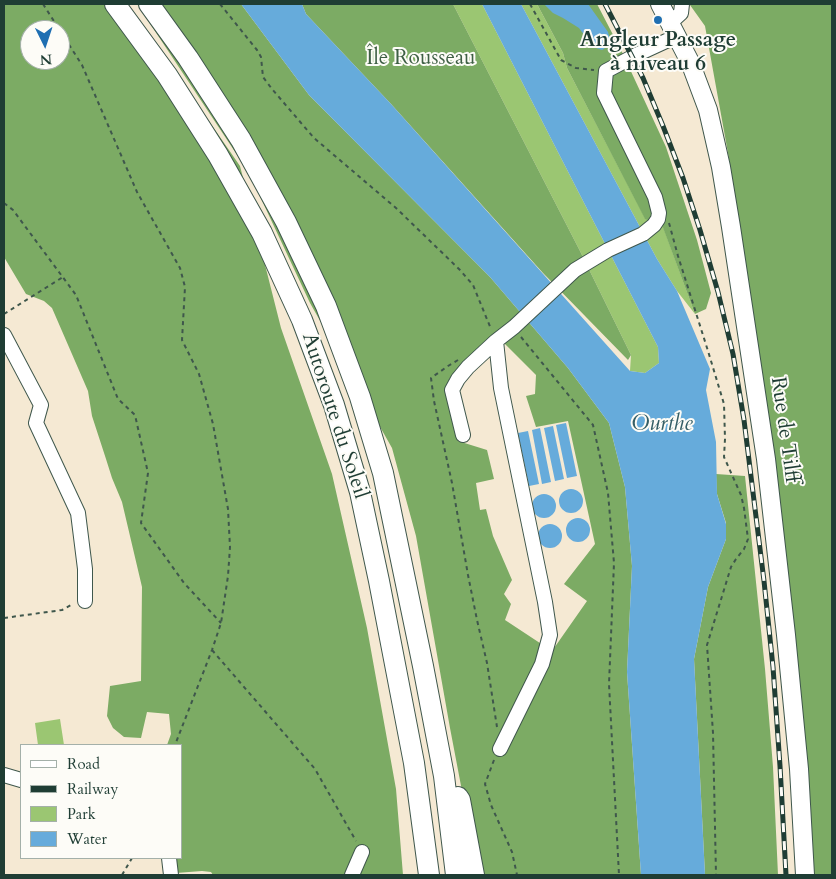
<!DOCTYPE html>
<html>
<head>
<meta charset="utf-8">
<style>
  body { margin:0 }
  #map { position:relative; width:836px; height:879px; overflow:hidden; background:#f5e9d3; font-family:Cardo,serif }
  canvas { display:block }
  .frame { position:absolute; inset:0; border:5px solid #1f3d34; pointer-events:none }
  .legend { position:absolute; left:20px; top:744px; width:162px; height:115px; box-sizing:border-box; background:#fdfcf7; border:1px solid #a4b0a9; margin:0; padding:6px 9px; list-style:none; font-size:15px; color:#1f3d34 }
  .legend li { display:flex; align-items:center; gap:10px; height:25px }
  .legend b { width:25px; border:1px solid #a4b0a9 }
  .north { position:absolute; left:20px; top:20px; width:50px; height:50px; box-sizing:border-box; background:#fdfcf7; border:1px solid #a4b0a9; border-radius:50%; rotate:176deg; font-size:14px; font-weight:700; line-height:20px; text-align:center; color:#1f3d34 }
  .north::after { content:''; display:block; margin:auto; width:18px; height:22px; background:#1f6fb2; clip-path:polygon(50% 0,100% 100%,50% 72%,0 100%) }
</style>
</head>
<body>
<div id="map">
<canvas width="836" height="879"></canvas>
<div class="frame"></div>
<ul class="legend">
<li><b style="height:6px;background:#fff"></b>Road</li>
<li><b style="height:6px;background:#1f3d34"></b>Railway</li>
<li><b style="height:14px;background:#9bc672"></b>Park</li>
<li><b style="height:14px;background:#66abdb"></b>Water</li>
</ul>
<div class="north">N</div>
</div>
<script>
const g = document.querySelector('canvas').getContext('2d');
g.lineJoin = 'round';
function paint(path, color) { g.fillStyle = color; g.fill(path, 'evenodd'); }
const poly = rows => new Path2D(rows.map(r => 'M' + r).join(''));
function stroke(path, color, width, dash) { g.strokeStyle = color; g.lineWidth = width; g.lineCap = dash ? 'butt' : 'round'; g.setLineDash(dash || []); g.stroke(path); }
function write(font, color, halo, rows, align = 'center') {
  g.font = font + ' Cardo,serif'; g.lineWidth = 4; g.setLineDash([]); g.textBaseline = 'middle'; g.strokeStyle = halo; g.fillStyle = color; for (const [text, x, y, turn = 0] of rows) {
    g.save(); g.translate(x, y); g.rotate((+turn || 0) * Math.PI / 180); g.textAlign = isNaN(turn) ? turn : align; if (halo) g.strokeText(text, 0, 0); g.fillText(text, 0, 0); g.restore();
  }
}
paint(poly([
  [453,4,482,4,658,347,659,363,645,373,630,371,631,355,580,251],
  [521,4,537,4,563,53,567,68,645,218,662,224,695,314,677,291,657,259],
  [60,719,64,745,38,745,35,723]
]), '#9bc672');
paint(poly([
  [4,4,128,4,240,166,281,328,332,474,367,628,396,789,403,875,213,875,211,872,202,871,176,873,176,858,181,858,181,745,167,745,171,734,169,714,147,712,141,738,124,737,113,728,107,716,110,686,141,681,142,587,122,502,112,478,106,459,92,416,88,391,52,308,44,301,26,294,4,257],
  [30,30,60,30,60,60,30,60],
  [137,4,241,4,309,95,490,277,568,368,609,423,625,487,632,566,627,672,641,875,478,875,450,728,416,536,392,448,310,303,249,173],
  [497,336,536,375,535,394,526,396,536,427,568,421,595,544,564,584,587,601,552,651,505,620,511,604,504,594,512,580,493,536,486,509,480,510,476,483,494,479,487,450,458,441,449,379],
  [302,4,453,4,580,251,631,355,628,360,543,273,391,104,306,14],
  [537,4,597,4,622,52,666,147,697,240,711,293,706,309,695,314,662,225,645,219,567,68,563,53],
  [688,4,832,4,832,875,808,875,772,477,746,270,728,153,705,26,690,5],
  [716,474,745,476,765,669,773,767,778,875,705,875,694,659,708,587,726,539,726,523,717,494]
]), '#7cab64');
paint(poly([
  [241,4,302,4,306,14,391,104,630,371,645,373,659,363,658,347,482,4,521,4,657,259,677,291,710,369,706,390,716,442,717,494,726,524,726,539,708,587,694,659,705,875,641,875,627,672,632,566,625,487,609,423,568,368,490,277,309,95],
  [544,4,588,4,608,32,611,44,602,50,593,47,579,28,563,18,553,13],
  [566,423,577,476,567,478,556,425],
  [553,426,564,479,555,481,544,428],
  [540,428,551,482,542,484,532,430],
  [528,431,539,484,529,486,518,433],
  '559 501a12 12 0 1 1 24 0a12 12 0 1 1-24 0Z',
  '532 506a12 12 0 1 1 24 0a12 12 0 1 1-24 0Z',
  '566 530a12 12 0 1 1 24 0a12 12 0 1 1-24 0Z',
  '538 536a12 12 0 1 1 24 0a12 12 0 1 1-24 0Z'
]), '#66abdb');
const minor = poly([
  [670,23,681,13,682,4],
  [4,335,41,405,36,423,78,513,85,569,85,601],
  [496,341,501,388,545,602,550,635,542,664,500,749],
  [463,435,452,390,458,379,468,367,496,341,514,327,575,270,608,250,643,234,654,225,658,219,659,213,655,197,604,93,606,71,638,54,677,36],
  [4,775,21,780],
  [169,858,171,875],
  [352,875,362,852]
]);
const major = poly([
  [660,4,690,62,708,110,721,167,731,227,766,459,786,635,799,769,805,875]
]);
const highway = poly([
  [115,4,167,75,218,155,262,233,302,320,334,405,360,492,379,581,414,763,429,875],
  [149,4,188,58,241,140,286,222,326,306,360,397,383,473,423,666,444,776,456,875],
  [458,797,460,800,474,875]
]);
stroke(minor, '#3f574c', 16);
stroke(major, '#3f574c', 20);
stroke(highway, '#3f574c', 22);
stroke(poly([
  [43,4,82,65,137,192,180,268,185,287,182,340,199,374,213,424,228,509,230,547,228,576,221,623,212,650,175,745],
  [220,4,257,50,261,57,263,77,272,89,314,138,396,208,460,270,473,285,491,329],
  [530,4,561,60,576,68,594,70],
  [4,203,13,210,76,295,118,399,135,415,148,473,141,523,184,583,221,623],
  [669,223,678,256,708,351,724,404,725,439,724,457,741,495,744,508,748,539,744,549,736,559,731,567,707,645,713,733,716,875],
  [4,314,63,277],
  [521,337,593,425,608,493,614,563,609,684,619,875],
  [458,360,448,366,431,378,434,401,452,483,468,575,477,620,487,663,497,727],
  [4,618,62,610,73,604],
  [212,650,315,769,356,841],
  [494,760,485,784,491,805,512,852,517,875],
  [122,875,132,858]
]), '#3f574c', 2, [4, 4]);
stroke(minor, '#fff', 14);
stroke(major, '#fff', 18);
stroke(highway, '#fff', 20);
const rail = poly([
  [605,4,643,78,663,126,683,178,700,230,718,292,733,354,744,420,764,581,773,667,780,766,786,875]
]);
stroke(rail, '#1f3d34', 5);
stroke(rail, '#fdfcf7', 3, [9]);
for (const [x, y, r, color] of [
  [658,20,5,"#1f6fb2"]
]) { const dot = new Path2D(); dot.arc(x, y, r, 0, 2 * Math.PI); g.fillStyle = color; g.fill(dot); stroke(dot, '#fdfcf7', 2); }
write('bold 21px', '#1f3d34', '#fdfcf7', [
  ["Angleur Passage",658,41],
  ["à niveau 6",658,65]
]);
write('21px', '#3e5f44', '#fdfcf7', [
  ["Île Rousseau",421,59]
]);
write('21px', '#1f3d34', '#fdfcf7', [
  ["Autoroute du Soleil",334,416,72],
  ["Rue de Tilff",784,430,82]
]);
write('italic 22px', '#345e66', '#fdfcf7', [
  ["Ourthe",662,425]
]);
</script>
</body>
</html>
